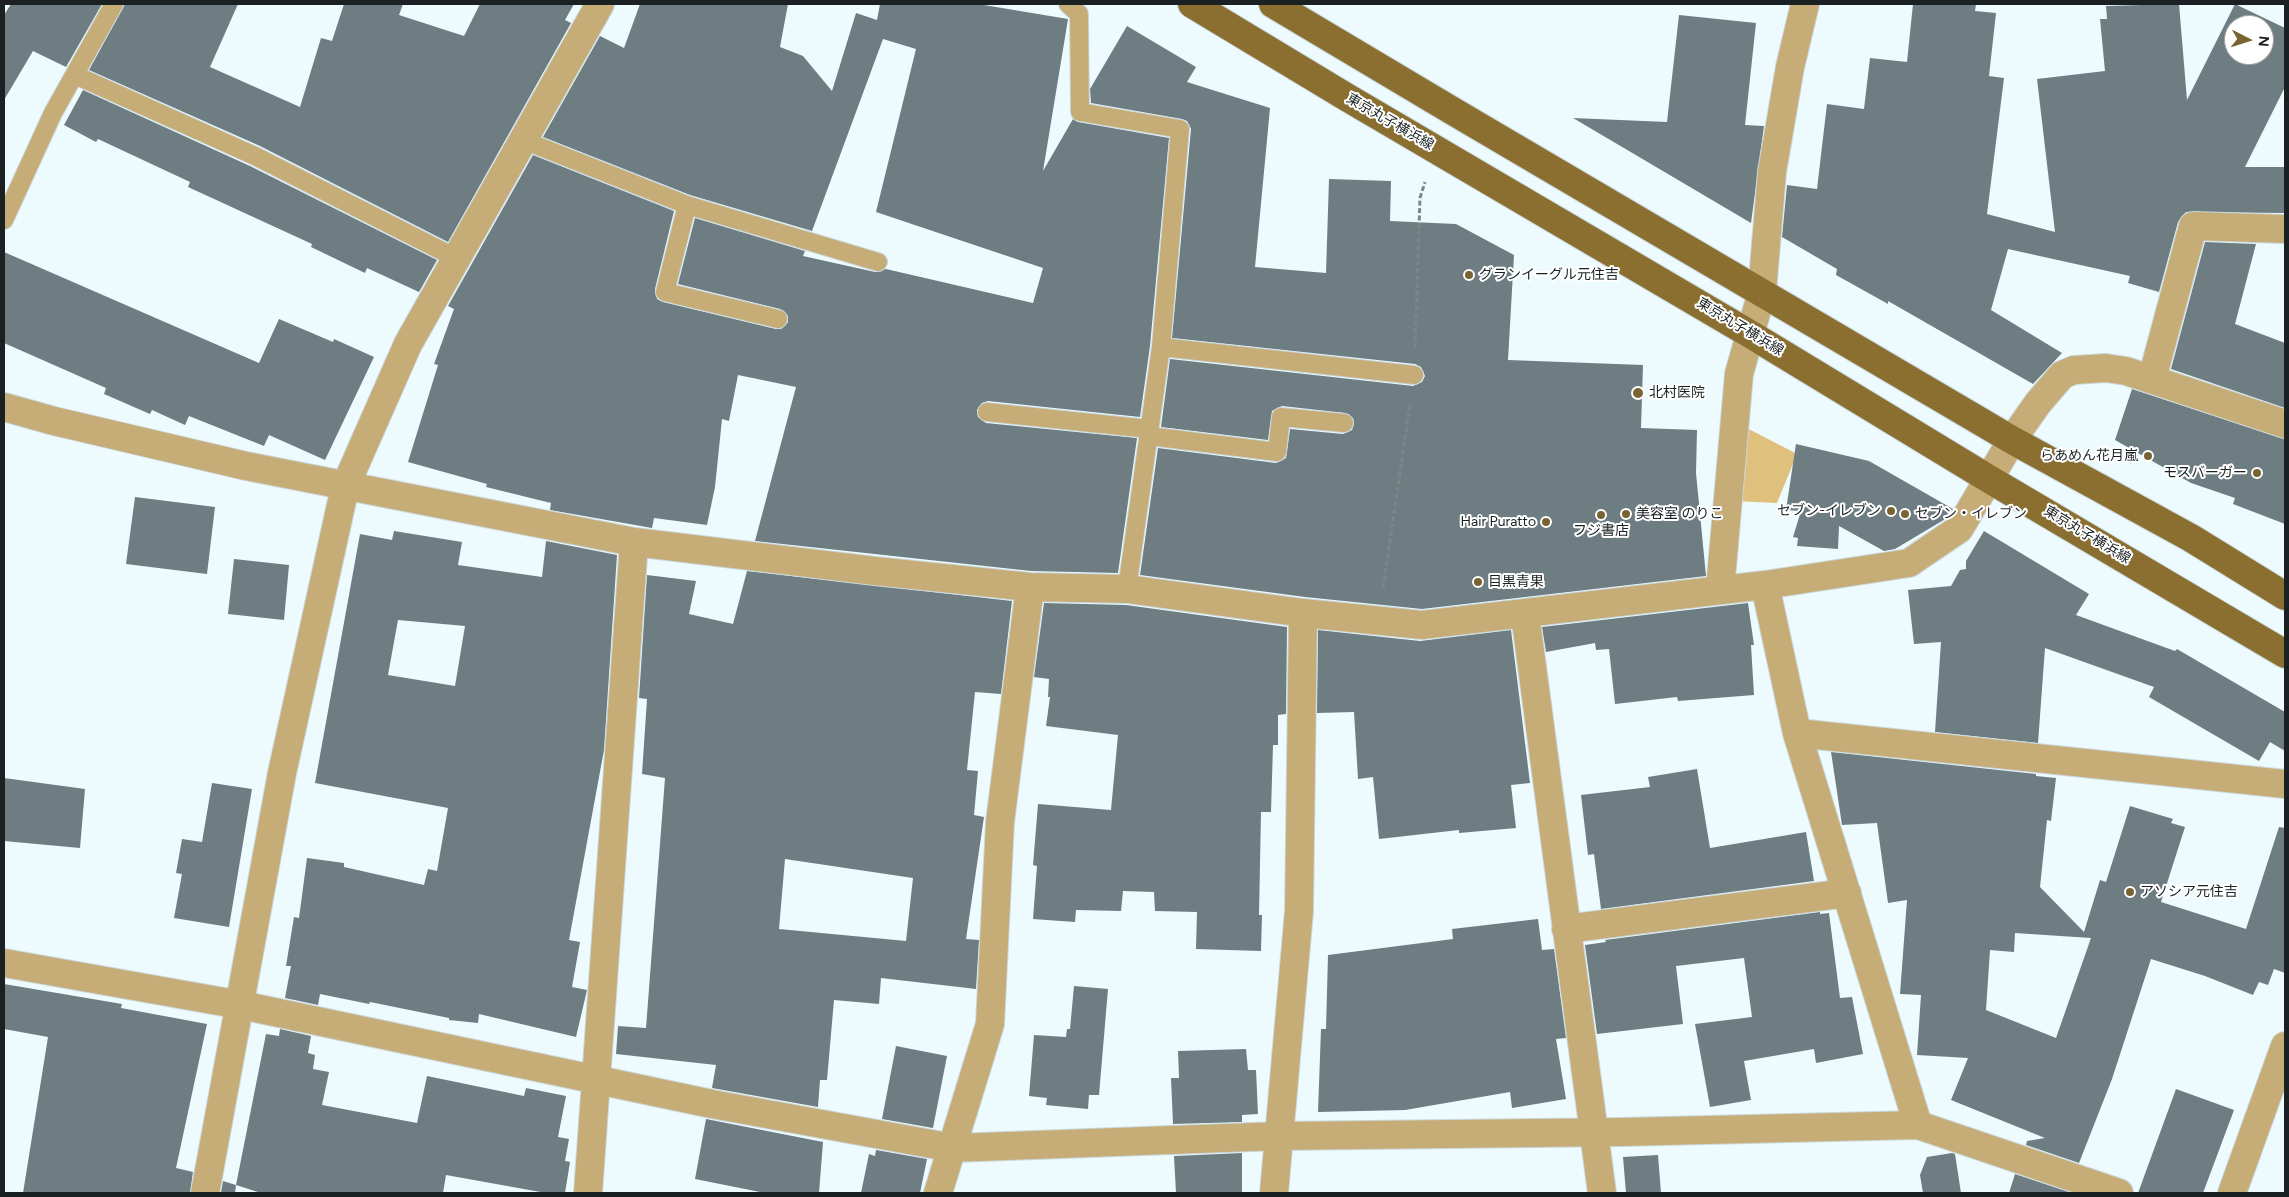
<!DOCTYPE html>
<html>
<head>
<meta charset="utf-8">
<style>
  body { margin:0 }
  #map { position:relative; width:2289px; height:1197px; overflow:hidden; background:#edfbff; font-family:Figtree,sans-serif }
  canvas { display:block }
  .frame { position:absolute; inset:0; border:5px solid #1b2123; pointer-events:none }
  .north { position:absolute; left:2224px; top:15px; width:50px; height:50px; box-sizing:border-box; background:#fff; border:1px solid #a4a6a7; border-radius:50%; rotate:95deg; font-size:14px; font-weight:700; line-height:20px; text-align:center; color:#1b2123 }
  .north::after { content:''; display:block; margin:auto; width:18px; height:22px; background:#786332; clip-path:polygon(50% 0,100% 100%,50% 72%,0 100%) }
</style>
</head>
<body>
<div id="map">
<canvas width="2289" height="1197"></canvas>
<div class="frame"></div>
<div class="north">N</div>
</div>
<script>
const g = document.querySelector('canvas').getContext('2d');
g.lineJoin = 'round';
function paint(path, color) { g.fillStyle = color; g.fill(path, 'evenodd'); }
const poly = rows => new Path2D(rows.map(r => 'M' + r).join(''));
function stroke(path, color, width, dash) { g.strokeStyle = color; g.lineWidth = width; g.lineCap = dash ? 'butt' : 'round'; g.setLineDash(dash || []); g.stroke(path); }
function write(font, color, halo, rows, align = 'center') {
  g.font = font + ' Figtree,"Noto Sans JP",sans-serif'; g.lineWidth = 4; g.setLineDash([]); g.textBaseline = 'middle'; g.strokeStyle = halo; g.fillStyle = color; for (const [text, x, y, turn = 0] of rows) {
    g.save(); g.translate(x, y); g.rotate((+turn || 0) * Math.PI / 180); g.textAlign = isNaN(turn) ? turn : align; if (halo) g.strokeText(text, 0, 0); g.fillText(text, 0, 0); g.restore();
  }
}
paint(poly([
  [1743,426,1797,454,1777,503,1734,501]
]), '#dfc07d');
paint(poly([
  [11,4,102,4,66,67,33,51,4,100,4,15],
  [125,4,238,4,210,67,300,107,321,38,332,41,344,4,403,4,399,15,464,36,480,4,574,4,565,20,571,23,448,242,260,146,89,70],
  [640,4,788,4,780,47,803,56,832,91,856,13,877,20,880,4,978,4,1068,19,1043,171,1073,119,1078,122,1169,138,1150,346,1140,417,988,401,982,403,977,410,978,417,986,423,1137,438,1118,573,1031,571,755,541,796,387,738,375,729,421,722,419,715,487,707,525,654,518,652,528,550,510,551,503,486,487,487,484,408,462,438,365,434,364,454,309,448,306,533,155,674,211,655,289,657,299,663,302,776,329,781,329,788,322,788,316,780,309,678,284,695,218,805,251,803,256,875,272,886,269,1033,303,1043,268,876,212,916,49,883,39,812,231,690,195,543,137,600,36,624,48],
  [1913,4,1976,4,1975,11,1996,13,1989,76,2004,78,1987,214,2055,232,2037,79,2105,71,2100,19,2107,19,2106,6,2179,4,2187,100,2235,4,2285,28,2285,87,2245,167,2285,167,2285,213,2186,212,2178,222,2159,292,2128,283,2130,276,2008,249,1991,310,2062,353,2033,384,1888,301,1888,304,1836,275,1837,269,1782,237,1787,185,1817,189,1827,104,1864,109,1870,58,1907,62],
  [2234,25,2264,25,2264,55,2234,55],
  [1679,15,1756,23,1745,125,1764,126,1751,223,1573,118,1667,122],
  [1127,26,1196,67,1187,82,1270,108,1255,267,1326,273,1329,179,1391,181,1390,221,1456,224,1514,255,1508,360,1643,365,1641,428,1697,430,1696,473,1706,576,1422,609,1305,597,1140,575,1158,448,1276,463,1286,458,1290,429,1343,434,1352,430,1354,424,1353,418,1345,413,1282,406,1272,411,1268,440,1161,427,1170,359,1413,386,1422,382,1425,376,1421,367,1415,364,1172,338,1191,129,1187,121,1182,119,1091,103,1090,89],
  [83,90,250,166,437,260,419,292,367,268,365,273,311,247,312,244,188,187,190,182,98,139,96,142,64,125],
  [2205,242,2256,244,2235,324,2285,343,2285,408,2171,369],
  [4,252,259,363,279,319,333,342,334,339,374,357,325,460,269,435,264,446,189,416,185,425,152,410,150,414,104,394,106,388,4,343],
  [2132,389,2285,439,2285,524,2233,504,2235,498,2191,483,2115,440],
  [1796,444,1869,461,1953,509,1947,518,1895,549,1884,551,1839,526,1838,549,1797,546,1798,538,1793,537,1801,511,1786,510],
  [135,497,215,507,207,574,126,564],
  [394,531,462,542,458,565,542,577,546,541,617,555,604,750,569,940,580,942,572,987,587,990,576,1037,479,1014,478,1023,449,1020,449,1018,370,1002,369,1004,320,994,318,1005,285,998,291,966,286,966,294,917,299,918,307,858,344,863,344,867,424,885,428,869,437,871,448,808,315,783,360,534,392,540],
  [398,620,465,626,455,686,388,675],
  [1984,531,2089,594,2076,615,2175,651,2177,649,2285,712,2285,751,2270,742,2259,761,2149,697,2154,687,2045,648,2038,743,1935,732,1941,642,1914,644,1908,590,1951,586,1960,570,1966,569,1966,561],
  [234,559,289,565,284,620,228,614],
  [747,571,1012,601,1001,694,975,692,967,770,978,771,974,815,984,817,966,939,979,940,976,989,881,978,879,1004,834,1000,827,1080,820,1080,818,1107,712,1088,716,1065,616,1054,618,1026,646,1028,665,778,642,774,647,699,639,698,647,575,696,581,689,614,733,624],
  [785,859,913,878,906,941,779,929],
  [1044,603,1126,605,1287,627,1286,714,1278,715,1278,745,1273,745,1271,812,1261,812,1259,915,1262,915,1261,951,1196,949,1197,912,1155,911,1154,892,1123,891,1121,911,1076,910,1075,922,1033,919,1037,866,1033,865,1038,804,1111,810,1118,735,1046,726,1050,697,1048,697,1049,679,1034,677],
  [1748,603,1754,645,1751,645,1754,695,1678,701,1677,697,1615,704,1609,649,1596,650,1595,643,1546,652,1542,627],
  [1318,630,1420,641,1511,630,1530,783,1511,785,1516,828,1459,833,1459,830,1379,839,1373,777,1358,779,1354,712,1317,713],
  [1831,752,2036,774,2036,776,2056,778,2051,821,2047,820,2040,887,2084,932,2100,880,2106,882,2130,806,2173,819,2171,823,2185,827,2161,902,2246,929,2279,827,2285,828,2285,973,2274,969,2268,985,2259,982,2253,995,2205,976,2151,959,2112,1079,2079,1163,2026,1145,2027,1141,2045,1138,1951,1100,1968,1058,1917,1055,1921,995,1900,994,1907,900,1888,903,1877,823,1842,825],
  [2015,933,2091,938,2056,1038,1986,1010,1990,950,2014,952],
  [1697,769,1710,848,1806,832,1814,881,1601,909,1594,854,1588,855,1581,795,1650,787,1648,777],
  [4,778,85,789,80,848,4,841],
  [212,783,252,789,229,927,174,918,182,874,176,873,182,839,202,842],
  [1820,912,1820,914,1829,913,1840,998,1852,997,1863,1054,1816,1063,1814,1049,1744,1061,1751,1100,1710,1107,1695,1024,1752,1017,1744,958,1676,966,1683,1024,1597,1034,1585,945,1606,942,1605,940],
  [1538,919,1542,950,1554,949,1566,1038,1556,1039,1566,1099,1512,1108,1510,1092,1405,1110,1318,1112,1321,1029,1326,1029,1328,955,1453,939,1452,929],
  [4,984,122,1004,121,1008,207,1024,176,1168,193,1172,190,1193,23,1193,48,1037,4,1029],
  [1074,986,1108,989,1099,1095,1089,1095,1088,1109,1046,1105,1047,1098,1029,1096,1034,1035,1066,1037,1067,1029,1070,1029],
  [280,1029,311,1036,308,1053,315,1055,313,1069,329,1072,322,1105,417,1123,427,1076,524,1096,526,1088,566,1096,558,1137,569,1139,565,1161,570,1162,565,1193,546,1193,446,1175,443,1193,261,1193,236,1185,235,1193,221,1193,223,1181,236,1185,266,1034,279,1036],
  [896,1046,947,1056,933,1128,882,1119],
  [1246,1049,1248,1070,1256,1070,1258,1114,1242,1115,1242,1122,1173,1124,1171,1078,1179,1078,1178,1051],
  [2176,1089,2234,1110,2203,1193,2138,1193],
  [706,1119,823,1142,819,1193,765,1193,695,1179],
  [876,1150,927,1159,920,1193,861,1193,869,1154,875,1156],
  [1242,1153,1242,1193,1176,1193,1174,1156],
  [1952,1153,1955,1154,1961,1193,1923,1193,1920,1175,1927,1157],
  [1658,1155,1661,1193,1626,1193,1623,1157],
  [2015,1174,2069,1192,2009,1193]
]), '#6d7d81');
const service = poly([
  [1068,4,1079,14,1080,112,1180,129,1161,347,1127,589],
  [75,75,255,156,456,258],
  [523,140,687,205,878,262],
  [687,205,665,292,778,319],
  [4,220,53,113,114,4],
  [1161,347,1414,375],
  [987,412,1149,429],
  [1149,436,1277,452,1281,417,1344,423]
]);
const minor = poly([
  [2152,379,2193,226,2285,229],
  [4,407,54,421,246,466,634,542,875,571,1030,587,1127,589,1303,613,1422,625,1765,585,1909,563,1959,529,2012,440,2038,403,2062,375,2074,370,2106,368,2126,371,2285,424],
  [1765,585,1797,733,1918,1125],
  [1720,590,1739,374,1762,292,1772,172,1790,67,1805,4],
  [1525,614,1602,1193],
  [1797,733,2285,784],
  [1566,929,1847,893],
  [4,963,241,1005,712,1104,953,1148,1280,1136,1622,1132,1918,1125,2119,1193],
  [205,1193,282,773,345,487,408,344,600,4],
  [588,1193,634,542],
  [938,1193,990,1024,1000,822,1030,587],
  [1274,1193,1299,911,1303,613],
  [2232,1193,2285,1046]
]);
const primary = poly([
  [1192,4,1348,98,1750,334,1989,479,2285,654],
  [1273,4,1451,110,2012,440,2191,538,2285,596]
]);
stroke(service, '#cbd8dc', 20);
stroke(minor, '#cbd8dc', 30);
stroke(primary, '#cbd8dc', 30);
stroke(poly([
  [1415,348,1420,198,1425,182],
  [1383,588,1410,404]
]), '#7c8689', 3, [5, 2.5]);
stroke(service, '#c6ac76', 18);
stroke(minor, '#c6ac76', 28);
stroke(primary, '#8a6f31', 28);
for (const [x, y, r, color] of [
  [1469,275,5,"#786332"],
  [1638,393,6,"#786332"],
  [2148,456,5,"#786332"],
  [2257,473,5,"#786332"],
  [1891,511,5,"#786332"],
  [1626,514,5,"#786332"],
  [1905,514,5,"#786332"],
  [1601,515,5,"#786332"],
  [1546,522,5,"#786332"],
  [1478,582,5,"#786332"],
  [2130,892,5,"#786332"]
]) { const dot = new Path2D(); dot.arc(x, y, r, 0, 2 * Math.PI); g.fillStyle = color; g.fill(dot); stroke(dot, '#fff', 2); }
write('14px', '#1b2123', '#fff', [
  ["東京丸子横浜線",1390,122,30],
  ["東京丸子横浜線",1740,327,31],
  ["東京丸子横浜線",2087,535,31]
]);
write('14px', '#1b2123', '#fff', [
  ["グランイーグル元住吉",1479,275],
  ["北村医院",1649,393],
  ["らあめん花月嵐",2138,456,"right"],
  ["モスバーガー",2247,473,"right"],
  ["セブン-イレブン",1881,511,"right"],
  ["美容室 のりこ",1636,514],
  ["セブン・イレブン",1915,514],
  ["Hair Puratto",1536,522,"right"],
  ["フジ書店",1601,531,"center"],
  ["目黒青果",1488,582],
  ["アソシア元住吉",2140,892]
], 'left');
</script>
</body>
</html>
